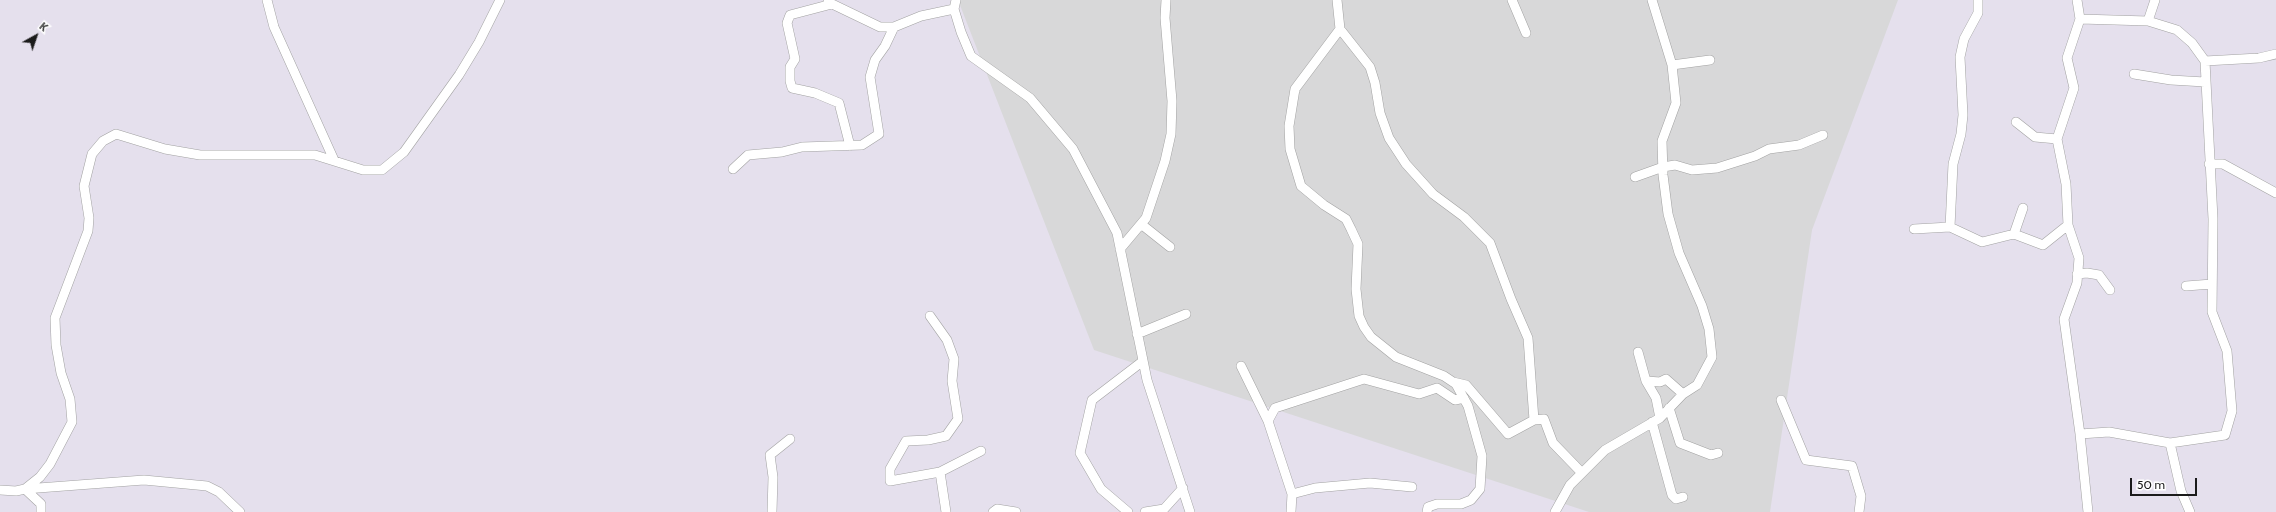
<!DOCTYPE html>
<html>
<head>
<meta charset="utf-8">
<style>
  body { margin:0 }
  #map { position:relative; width:2276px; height:512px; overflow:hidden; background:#e5e0ed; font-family:Cabin,sans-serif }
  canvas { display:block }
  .north { position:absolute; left:16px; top:16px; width:40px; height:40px; -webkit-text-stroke:3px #fff; paint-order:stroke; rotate:40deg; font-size:11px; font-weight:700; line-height:16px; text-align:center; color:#1b1b1b }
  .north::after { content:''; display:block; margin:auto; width:14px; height:18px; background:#1b1b1b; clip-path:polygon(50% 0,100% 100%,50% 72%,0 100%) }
  .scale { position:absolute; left:2130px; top:478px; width:67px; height:18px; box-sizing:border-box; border:2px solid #1b1b1b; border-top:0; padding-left:5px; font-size:12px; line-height:14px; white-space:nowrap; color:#1b1b1b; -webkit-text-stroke:3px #fff; paint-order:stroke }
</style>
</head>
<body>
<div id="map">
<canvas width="2276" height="512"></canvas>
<div class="north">K</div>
<div class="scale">50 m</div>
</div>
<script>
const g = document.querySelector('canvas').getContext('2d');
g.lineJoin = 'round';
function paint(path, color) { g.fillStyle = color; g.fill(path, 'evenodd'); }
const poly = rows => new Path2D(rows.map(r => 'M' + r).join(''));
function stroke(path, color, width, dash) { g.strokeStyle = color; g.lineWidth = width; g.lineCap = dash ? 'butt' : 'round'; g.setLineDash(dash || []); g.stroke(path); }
paint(poly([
  [958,0,1898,0,1812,230,1770,512,1589,512,1094,350]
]), '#d8d8d9');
const minor = poly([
  [267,0,274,27,334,160],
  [956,0,954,9,961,32,971,56,1030,98,1073,149,1117,233,1147,380,1190,512],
  [1337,0,1340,29,1370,67,1375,83,1380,113,1389,138,1406,164,1433,194,1464,217,1490,243,1511,299,1528,338,1534,420],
  [1512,0,1526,33],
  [2077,0,2080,19],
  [2155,0,2148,21,2177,30,2192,43,2205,61,2213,219,2212,312,2227,351,2232,411,2225,435,2170,443],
  [828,2,880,27,894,27,921,16,954,9],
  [832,4,790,15,787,23,795,59,790,67,790,81,792,88,815,93,839,103,850,146],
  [1340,29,1295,89,1289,126,1290,149,1301,186,1324,205,1346,219,1351,229,1358,244,1356,289,1359,316,1364,327,1371,337,1396,357,1444,376,1456,384,1468,406,1482,456,1480,489,1471,500,1461,504,1437,504,1428,507,1427,512],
  [2205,61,2259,58,2276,54],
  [1672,65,1710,60],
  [2134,74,2171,80,2205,82],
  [2016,122,2035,137,2057,139],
  [2209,164,2223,164,2276,193],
  [733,169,748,155,782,152,802,147,862,145,879,134,870,77,875,60,885,46,894,27],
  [1635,177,1663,167,1675,165,1692,170,1717,168,1755,156,1769,149,1799,145,1823,135],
  [1141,224,1170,247],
  [1950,227,1953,164,1961,134,1963,115,1960,57,1964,39,1978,13,1978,0],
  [1914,229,1950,227,1982,242,2014,234,2043,245,2068,225],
  [2014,234,2023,208],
  [1120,249,1146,218,1165,161,1171,134,1172,101,1165,18,1166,0],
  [2077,274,2087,273,2099,275,2110,290],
  [2186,286,2212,284],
  [930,316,947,340,954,359,952,381,958,419,946,436,928,440,906,441,890,469,890,481,940,472],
  [1137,334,1186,314],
  [1638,352,1646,381,1656,398,1660,418],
  [1241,366,1268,421],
  [1646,381,1660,382,1666,379,1683,394],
  [1453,382,1466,385,1508,434,1534,420,1544,419,1553,443,1582,473],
  [1781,400,1806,460,1852,466,1861,496,1859,512],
  [1669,408,1680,443,1711,455,1718,453],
  [1652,422,1672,495,1676,499,1683,497],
  [2080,434,2064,319,2077,283,2079,258,2068,225,2066,184,2057,139,2074,88,2067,58,2080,19,2148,21],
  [25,489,144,480,207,486,219,492,240,512],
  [25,489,41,504,41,512],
  [0,490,16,491,25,489,40,477,50,464,72,422,70,399,61,373,56,345,55,318,88,231,89,218,84,186,92,154,103,141,116,134,165,149,200,155,315,155,363,170,382,170,404,152,459,75,479,42,500,0],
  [1292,494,1315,488,1370,483,1412,487],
  [772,512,773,477,770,455,790,439],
  [946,512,940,472,981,451],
  [993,512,997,509,1016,512],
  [1128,512,1101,489,1080,453,1092,400,1143,361],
  [1145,512,1164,509,1183,488],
  [1291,512,1292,494,1268,421,1275,408,1364,379,1419,394,1437,388,1455,400,1464,398],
  [1555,512,1570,485,1605,450,1660,418,1683,394,1697,385,1712,357,1709,329,1702,306,1679,253,1668,214,1663,175,1662,141,1676,103,1672,65,1652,0],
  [2088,512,2080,434,2109,432,2170,443,2181,491,2190,512]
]);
stroke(minor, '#a2a2a2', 10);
stroke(minor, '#fff', 9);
</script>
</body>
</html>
